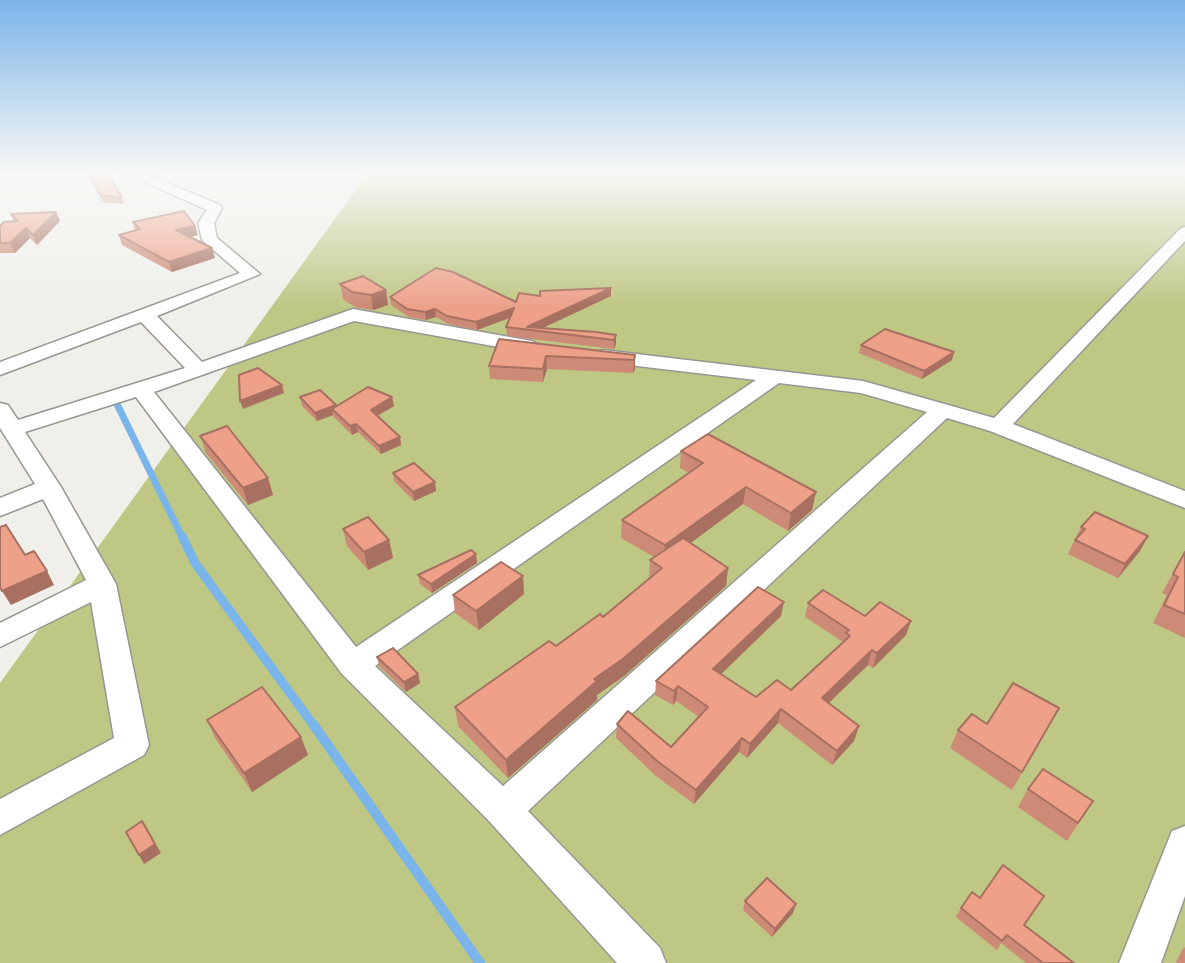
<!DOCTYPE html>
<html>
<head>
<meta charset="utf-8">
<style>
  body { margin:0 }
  canvas { display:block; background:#f0efea }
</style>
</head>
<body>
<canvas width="1185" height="963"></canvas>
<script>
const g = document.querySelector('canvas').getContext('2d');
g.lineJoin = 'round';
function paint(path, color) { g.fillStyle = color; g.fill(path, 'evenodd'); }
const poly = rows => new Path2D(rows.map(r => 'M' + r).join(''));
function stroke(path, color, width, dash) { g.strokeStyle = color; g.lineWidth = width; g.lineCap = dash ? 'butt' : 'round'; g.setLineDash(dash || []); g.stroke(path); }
paint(poly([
  [368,173,1185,173,1185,963,0,963,0,683]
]), '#bec784');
stroke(poly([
  [114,398,182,537]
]), '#79b4ea', 7);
stroke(poly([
  [182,536,195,563,314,726]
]), '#79b4ea', 9);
stroke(poly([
  [313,724,480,963]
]), '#79b4ea', 10);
const minor = poly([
  [125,173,143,173,220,205,222,208,214,223,217,238,260,274,157,316,202,362,353,309,532,341,542,347,532,353,354,321,154,392,356,647,756,380,603,362,593,356,596,352,603,350,863,381,994,418,1180,229,1185,227,1185,241,1013,424,1185,491,1185,508,990,431,947,418,528,811,660,948,666,963,617,963,490,822,342,674,136,397,25,432,61,487,116,584,149,745,144,755,0,835,0,799,114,738,91,602,0,647,0,623,86,580,43,499,0,516,0,498,35,484,0,428,0,403,8,405,18,420,185,368,141,322,0,375,0,362,240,273,202,240,198,223,207,210,125,173],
  [779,383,861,393,927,412,503,786,375,666,779,383],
  [1185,826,1185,896,1161,963,1119,963,1172,831,1185,826]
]);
stroke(minor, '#979692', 3);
paint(minor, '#fff');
paint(poly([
  [88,173,108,173,122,198,124,204,103,202],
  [56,212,60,221,37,245,30,238,15,253,0,253,0,226,14,222,11,214],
  [133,222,198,235,190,237,215,258,172,272,122,245,119,235,135,231],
  [340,284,386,290,388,305,373,310,355,307,343,299],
  [611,288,611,296,543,328,616,335,616,344,614,349,507,336,506,327,510,318,477,330,448,324,436,317,426,320,409,317,391,305,390,297,516,302],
  [499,339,635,355,635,369,633,373,547,369,543,382,490,379,489,366],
  [861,345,954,352,952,360,922,379,859,353],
  [300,397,336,407,392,397,394,406,377,416,400,437,401,445,381,454,358,432,352,435,334,417,333,415,317,421,302,406],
  [200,436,268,478,273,495,248,505,206,453],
  [681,451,816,492,812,510,788,531,743,504,690,543,728,568,726,586,624,676,597,695,597,700,508,778,458,726,455,707,556,646,603,617,649,578,650,560,654,557,621,538,622,520,689,473,680,468],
  [393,473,435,482,436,491,414,501,394,481],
  [1081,527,1148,536,1140,551,1118,578,1068,554],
  [343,529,389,540,393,558,368,570,347,546],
  [1185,552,1185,638,1153,623,1167,595,1162,593],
  [477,563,432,593,420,584,418,575],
  [523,576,524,594,479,630,455,613,453,595],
  [808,603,865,616,906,635,873,668,868,665,829,703,859,726,854,741,832,765,778,723,747,758,739,752,694,804,656,776,616,738,617,724,671,747,699,717,676,701,673,705,655,695,656,681,781,616,721,674,756,697,791,690,843,642,805,617],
  [377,657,418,674,420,683,406,692,379,666],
  [207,720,301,737,308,755,252,792,215,738],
  [987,724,1049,726,1012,790,950,748,958,730],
  [1028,789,1093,801,1067,841,1018,807],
  [980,898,1024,925,1074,963,1026,963,1001,943,997,950,956,917,961,908],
  [745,901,793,913,772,937,743,910],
  [1185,947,1185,963,1176,963,1182,950]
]), '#cd8a76');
paint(poly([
  [56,212,60,221,37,245,33,235],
  [195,226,198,235,179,240,176,230],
  [26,228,30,238,15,253,10,243],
  [212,248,215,258,172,272,169,262],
  [611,288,611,296,536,331,527,327],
  [386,290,388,305,373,310,371,295],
  [514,308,514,316,477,330,476,322],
  [435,309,436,317,426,320,425,312],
  [616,335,616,344,614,349,614,340],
  [954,352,952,360,922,379,924,371],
  [635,355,635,369,633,373,634,360],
  [546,356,547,369,543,382,543,369],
  [282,385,284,393,243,409,240,401],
  [392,397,394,406,372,419,371,410],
  [336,405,337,413,332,409,333,415,317,421,315,413],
  [356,424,358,432,352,435,350,426],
  [400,437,401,445,381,454,379,446],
  [268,478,273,495,248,505,243,488],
  [435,482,436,491,414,501,413,492],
  [746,487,743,504,664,563,665,545],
  [816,492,812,510,788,531,791,513],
  [1148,536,1140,551,1118,578,1125,564],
  [389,540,393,558,368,570,364,552],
  [476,554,477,563,432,593,431,584],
  [728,568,726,586,624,676,597,695,597,700,508,778,506,760,594,679],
  [47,571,54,585,11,605,2,591],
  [523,576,524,594,479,630,476,611],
  [784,602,781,616,711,684,713,669],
  [911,621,906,635,873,668,877,653],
  [872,650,868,665,818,713,822,698],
  [418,674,420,683,406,692,404,682],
  [678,686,676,701,673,705,674,691],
  [781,709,778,723,747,758,750,744],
  [859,726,854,741,832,765,837,751],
  [301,737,308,755,252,792,244,773],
  [742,738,739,752,694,804,696,790],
  [142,821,161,853,144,864,139,855],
  [796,904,793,913,772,937,775,929]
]), '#a77060');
const building = poly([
  [89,173,108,173,122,198,100,195,89,173],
  [184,211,195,226,176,230,212,248,169,262,119,235,140,229,133,222,184,211],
  [56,212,33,235,26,228,10,243,0,243,0,226,4,222,18,221,11,214,56,212],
  [436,268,453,272,516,302,519,293,540,296,540,291,611,288,527,327,596,332,616,335,614,340,506,327,514,308,476,322,447,316,435,309,425,312,407,309,390,297,436,268],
  [363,276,386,290,371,295,352,292,340,284,363,276],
  [885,329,954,352,924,371,861,345,885,329],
  [499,339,635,355,634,360,546,356,543,369,489,366,499,339],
  [258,368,282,385,240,401,239,375,258,368],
  [368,387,392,397,371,410,400,437,379,446,356,424,350,426,332,409,368,387],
  [320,390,336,405,315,413,300,397,320,390],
  [227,426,268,478,243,488,200,436,227,426],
  [708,434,816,492,791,513,746,487,665,545,622,520,703,463,681,451,708,434],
  [414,463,435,482,413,492,393,473,414,463],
  [1095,512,1148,536,1125,564,1075,540,1085,529,1081,527,1095,512],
  [368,517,389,540,364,552,343,529,368,517],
  [6,525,25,555,34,551,47,571,2,591,0,587,0,527,6,525],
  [683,538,728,568,624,658,594,679,597,681,506,760,455,707,549,641,556,646,600,614,603,617,662,568,650,560,683,538],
  [471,550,476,554,431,584,418,575,471,550],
  [1185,552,1185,614,1164,605,1178,577,1173,574,1185,552],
  [501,562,523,576,476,611,453,595,501,562],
  [758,587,784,602,713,669,756,697,777,680,791,690,850,636,846,633,849,630,808,603,823,590,865,616,880,602,911,621,877,653,872,650,822,698,859,726,837,751,781,709,750,744,742,738,696,790,657,761,617,724,628,711,671,747,708,707,678,686,674,691,656,681,758,587],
  [393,648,418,674,404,682,377,657,393,648],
  [1013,683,1059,708,1022,772,958,730,972,714,987,724,1013,683],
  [262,687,301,737,244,773,207,720,262,687],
  [1043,769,1093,801,1078,823,1028,789,1043,769],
  [142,821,155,844,139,855,126,832,142,821],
  [1003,865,1044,896,1024,925,1074,963,1043,963,1007,935,1002,941,961,908,972,892,980,898,1003,865],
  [767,878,796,904,775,929,745,901,767,878]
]);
paint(building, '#eea089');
stroke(building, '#a77060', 2);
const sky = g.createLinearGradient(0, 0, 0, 308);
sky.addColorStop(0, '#7bb4e9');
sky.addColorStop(0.56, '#f8f8f6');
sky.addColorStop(1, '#f8f8f600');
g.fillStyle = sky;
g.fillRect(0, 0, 1185, 308);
</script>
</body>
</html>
